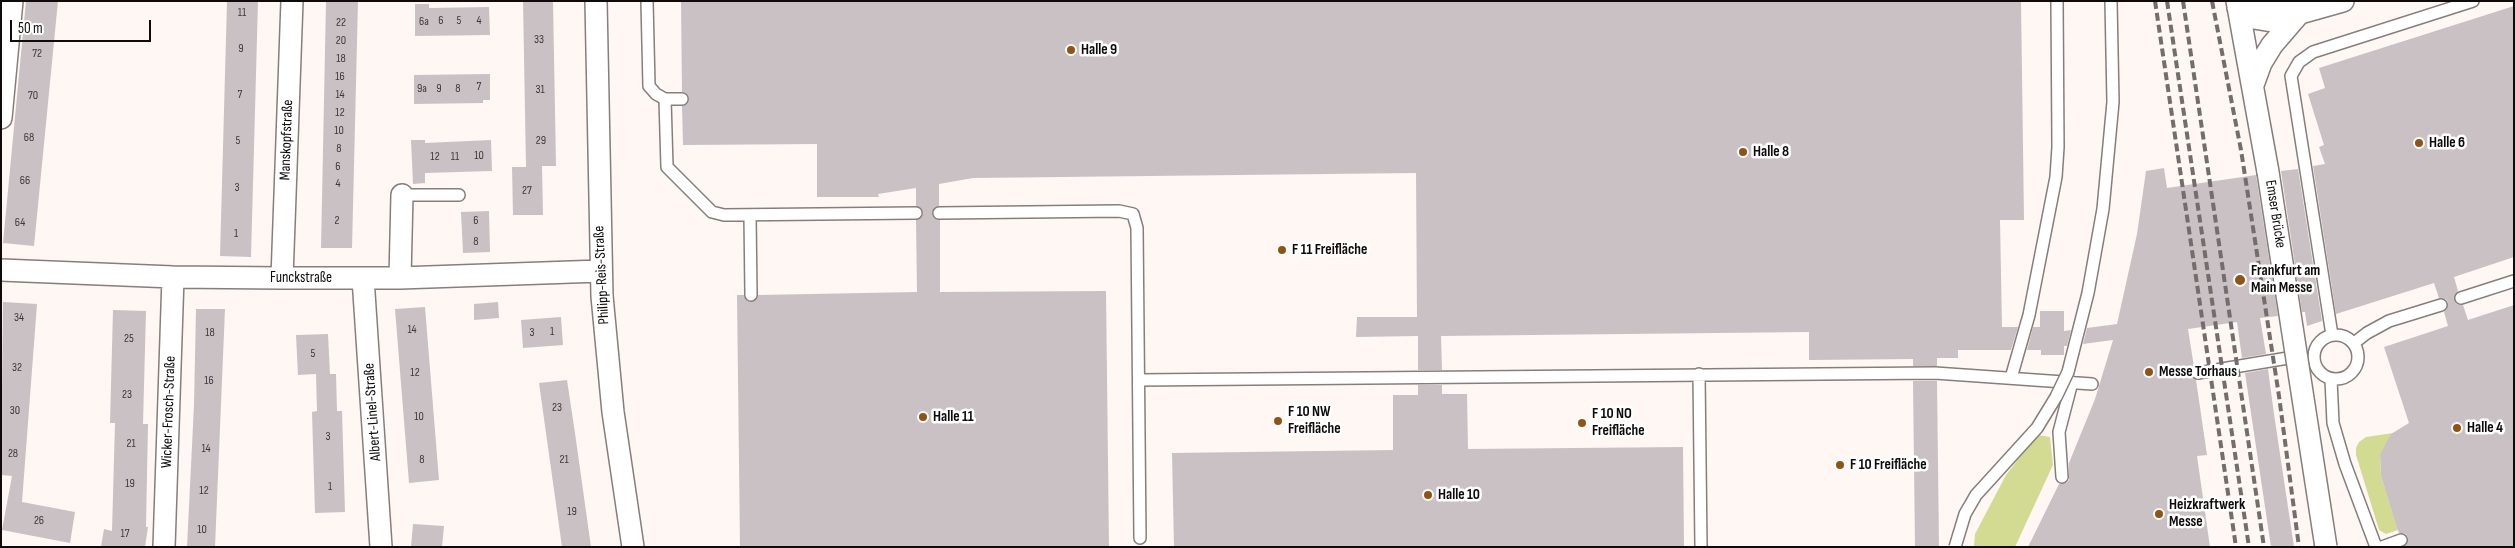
<!DOCTYPE html>
<html>
<head>
<meta charset="utf-8">
<style>
  body { margin:0 }
  #map { position:relative; width:2515px; height:548px; overflow:hidden; background:#fef7f4; font-family:"Sofia Sans Condensed",sans-serif }
  canvas { display:block }
  .frame { position:absolute; inset:0; border:2px solid #0e0b0a; pointer-events:none }
  .scale { position:absolute; left:10px; top:20px; width:141px; height:22px; box-sizing:border-box; border:2px solid #0e0b0a; border-top:0; padding-left:6px; font-size:15px; line-height:18px; white-space:nowrap; color:#0e0b0a; -webkit-text-stroke:4px #fff; paint-order:stroke }
</style>
</head>
<body>
<div id="map">
<canvas width="2515" height="548"></canvas>
<div class="frame"></div>
<div class="scale">50 m</div>
</div>
<script>
const g = document.querySelector('canvas').getContext('2d');
g.lineJoin = 'round';
function paint(path, color) { g.fillStyle = color; g.fill(path, 'evenodd'); }
const poly = rows => new Path2D(rows.map(r => 'M' + r).join(''));
function stroke(path, color, width, dash) { g.strokeStyle = color; g.lineWidth = width; g.lineCap = dash ? 'butt' : 'round'; g.setLineDash(dash || []); g.stroke(path); }
function write(font, color, halo, rows, align = 'center') {
  g.font = font + ' "Sofia Sans Condensed",sans-serif'; g.lineWidth = 5; g.setLineDash([]); g.textBaseline = 'middle'; g.strokeStyle = halo; g.fillStyle = color; for (const [text, x, y, turn = 0] of rows) {
    g.save(); g.translate(x, y); g.rotate((+turn || 0) * Math.PI / 180); g.textAlign = isNaN(turn) ? turn : align; if (halo) g.strokeText(text, 0, 0); g.fillText(text, 0, 0); g.restore();
  }
}
paint(poly([
  [2393,433,2380,454,2381,476,2398,530,2386,534,2379,530,2356,455,2356,448,2359,442,2366,437],
  [2037,435,2050,437,2053,465,2015,547,1974,547,1975,534,2006,475]
]), '#d3db93');
paint(poly([
  [26,1,58,1,34,246,3,243],
  [227,1,258,1,251,257,220,256],
  [326,1,358,1,352,248,321,248],
  [523,1,553,1,556,166,542,166,543,215,513,215,512,167,526,167],
  [681,1,2021,1,2024,220,2000,220,2002,327,2018,327,2011,350,1958,350,1958,358,1937,358,1937,366,1913,366,1913,359,1809,360,1809,332,1441,336,1442,370,1418,370,1418,336,1356,337,1357,317,1417,317,1416,173,973,178,939,184,939,206,935,207,932,213,933,217,940,220,940,292,1106,291,1109,547,740,547,737,295,744,295,747,301,752,302,757,299,758,295,917,292,916,220,922,217,923,212,916,206,916,188,878,194,879,197,817,197,817,144,683,145,682,106,688,103,689,99,686,93,682,92],
  [415,4,429,4,429,8,489,7,490,35,415,36],
  [2514,6,2514,257,2454,277,2458,291,2454,297,2456,304,2463,305,2468,320,2514,305,2514,547,2404,547,2408,538,2405,534,2399,533,2397,528,2381,476,2380,454,2391,434,2409,423,2384,347,2448,326,2444,312,2448,303,2446,299,2439,298,2434,283,2336,314,2313,166,2325,164,2319,147,2324,145,2308,94,2325,88,2319,68],
  [490,74,490,100,483,100,483,103,414,104,414,75],
  [411,140,425,140,425,143,491,140,492,171,425,173,425,183,413,184],
  [2164,168,2167,188,2256,175,2278,316,2260,318,2266,354,2242,358,2237,322,2188,329,2194,367,2191,374,2196,380,2207,455,2197,456,2210,547,2028,547,2059,484,2066,483,2069,480,2069,463,2095,399,2113,340,2083,344,2087,328,2117,324,2137,234,2146,171],
  [2298,169,2322,321,2307,326,2305,312,2302,312,2281,171],
  [489,211,490,252,463,253,461,212],
  [3,302,37,304,22,502,75,512,70,543,2,530,12,476,1,475],
  [498,302,499,318,474,320,474,304],
  [425,307,439,480,409,483,395,309],
  [196,309,225,309,215,547,187,547,194,405],
  [113,310,146,311,143,424,148,424,146,527,148,527,145,547,101,547,104,529,112,531,115,423,110,423],
  [2040,311,2064,311,2064,331,2071,330,2067,346,2064,346,2064,355,2041,355,2041,350,2027,350,2033,327,2040,327],
  [561,317,563,345,523,348,521,320],
  [328,334,330,374,336,374,337,411,342,411,345,512,315,513,312,412,317,411,316,374,298,375,296,335],
  [2268,369,2274,414,2294,547,2271,547,2245,373],
  [567,380,575,433,591,547,562,547,539,383],
  [1913,381,1937,381,1939,547,1915,547],
  [1418,385,1442,385,1442,394,1467,394,1468,449,1683,447,1684,547,1174,547,1172,453,1393,450,1393,395,1418,395],
  [413,524,444,526,442,547,411,547]
]), '#cac1c5');
const lane = poly([
  [647,1,649,86,656,94,665,99,682,99],
  [665,99,667,167,712,212,724,215,916,213],
  [402,195,459,195],
  [939,213,1119,211,1133,214,1137,228,1140,538],
  [750,215,751,295],
  [2461,298,2514,281],
  '2314 357a22 22 0 1 1 44 0a22 22 0 1 1-44 0Z',
  [2332,335,2291,76,2299,62,2313,52,2473,1],
  [2354,343,2367,333,2389,321,2441,305],
  [2198,373,2300,356],
  [1699,374,1701,547],
  [2011,378,2029,315,2056,177,2058,147,2057,1],
  [2331,379,2333,423,2345,464,2376,547],
  [1139,380,1935,373,2092,384],
  [2062,477,2059,432,2072,382],
  [2382,547,2401,540]
]);
const street = poly([
  [596,1,602,296,613,412,633,547],
  [2237,1,2268,172],
  [2238,8,2287,3,2313,4],
  [2239,12,2248,17,2272,21,2343,1],
  [2253,85,2261,63,2272,45,2297,16],
  [1,118,12,1],
  [1,270,173,277,282,278,400,278,600,271],
  [282,278,292,1],
  [363,278,381,547],
  [400,278,402,195],
  [164,547,173,277]
]);
stroke(lane, '#877e7b', 14);
stroke(street, '#877e7b', 24);
stroke(lane, '#fff', 11);
stroke(street, '#fff', 21);
stroke(poly([
  [2155,1,2236,547],
  [2167,1,2249,547],
  [2183,1,2264,547],
  [2212,1,2241,150,2279,396,2299,547]
]), '#736e6c', 4, [8, 4]);
const laneBridge = poly([
  [1955,547,1965,514,1976,495,2037,428,2056,397,2068,372,2088,293,2103,209,2113,102,2111,1]
]);
const streetBridge = poly([
  [2268,172,2326,547]
]);
stroke(laneBridge, '#877e7b', 14, []);
stroke(streetBridge, '#877e7b', 24, []);
stroke(laneBridge, '#fff', 11);
stroke(streetBridge, '#fff', 21);
for (const [x, y, r, color] of [
  [1071,50,5,"#905315"],
  [2419,143,5,"#905315"],
  [1743,152,5,"#905315"],
  [1282,250,5,"#905315"],
  [2240,280,6,"#905315"],
  [2149,372,5,"#905315"],
  [923,417,5,"#905315"],
  [1278,421,5,"#905315"],
  [1582,423,5,"#905315"],
  [2457,428,5,"#905315"],
  [1840,465,5,"#905315"],
  [1428,495,5,"#905315"],
  [2159,514,5,"#905315"]
]) { const dot = new Path2D(); dot.arc(x, y, r, 0, 2 * Math.PI); g.fillStyle = color; g.fill(dot); stroke(dot, '#fff', 2); }
write('12px', '#3d3839', null, [
  ["11",242,13],
  ["6",441,21],
  ["5",459,21],
  ["4",479,21],
  ["6a",424,22],
  ["22",341,23],
  ["33",539,40],
  ["20",341,41],
  ["9",241,49],
  ["72",37,54],
  ["18",341,59],
  ["16",340,77],
  ["7",479,87],
  ["9a",422,89],
  ["9",439,89],
  ["8",458,89],
  ["31",540,90],
  ["7",240,95],
  ["14",340,95],
  ["70",33,96],
  ["12",340,113],
  ["10",339,131],
  ["68",29,138],
  ["5",238,141],
  ["29",541,141],
  ["8",339,149],
  ["10",479,156],
  ["12",435,157],
  ["11",455,157],
  ["6",338,167],
  ["66",25,181],
  ["4",338,184],
  ["3",237,188],
  ["27",527,191],
  ["2",337,221],
  ["6",476,221],
  ["64",20,223],
  ["1",236,234],
  ["8",476,242],
  ["34",19,318],
  ["14",412,330],
  ["1",552,332],
  ["18",210,333],
  ["3",532,333],
  ["25",129,339],
  ["5",313,354],
  ["32",17,368],
  ["12",415,373],
  ["16",209,381],
  ["23",127,395],
  ["23",557,408],
  ["30",15,411],
  ["10",419,417],
  ["3",328,437],
  ["21",131,444],
  ["14",206,449],
  ["28",13,454],
  ["8",422,460],
  ["21",564,460],
  ["19",130,484],
  ["1",330,487],
  ["12",204,491],
  ["19",572,512],
  ["26",39,521],
  ["10",202,530],
  ["17",125,534]
]);
write('bold 15px', '#0e0b0a', '#fff', [
  ["Halle 9",1081,50],
  ["Halle 6",2429,143],
  ["Halle 8",1753,152],
  ["F 11 Freifläche",1292,250],
  ["Frankfurt am",2251,271],
  ["Main Messe",2251,288],
  ["Messe Torhaus",2159,372],
  ["F 10 NW",1288,412],
  ["Freifläche",1288,429],
  ["F 10 NO",1592,414],
  ["Freifläche",1592,431],
  ["Halle 11",933,417],
  ["Halle 4",2467,428],
  ["F 10 Freifläche",1850,465],
  ["Halle 10",1438,495],
  ["Heizkraftwerk",2169,505],
  ["Messe",2169,522]
], 'left');
write('15px', '#0e0b0a', '#fff', [
  ["Manskopfstraße",287,140,-88],
  ["Emser Brücke",2275,214,81],
  ["Philipp-Reis-Straße",602,275,-93],
  ["Funckstraße",301,278],
  ["Wicker-Frosch-Straße",169,412,-88],
  ["Albert-Linel-Straße",373,412,-94]
]);
</script>
</body>
</html>
